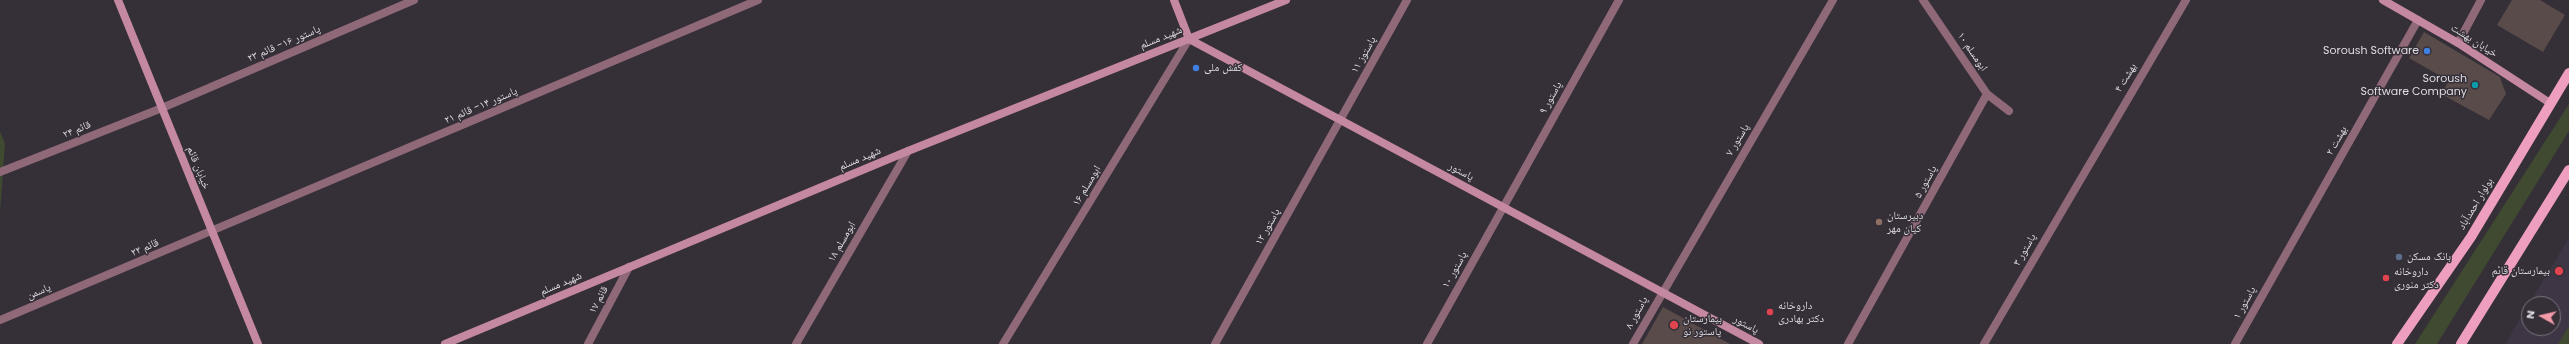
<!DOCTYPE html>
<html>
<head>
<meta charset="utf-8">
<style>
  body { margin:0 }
  #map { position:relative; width:2569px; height:344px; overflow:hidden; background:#352f38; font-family:Poppins,sans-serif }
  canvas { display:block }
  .north { position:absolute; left:2521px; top:296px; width:40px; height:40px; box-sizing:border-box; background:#352f38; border:1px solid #79747c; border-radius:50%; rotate:278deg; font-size:11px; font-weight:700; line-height:16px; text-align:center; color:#dfdce2 }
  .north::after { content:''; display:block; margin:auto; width:14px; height:18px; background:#f39aa8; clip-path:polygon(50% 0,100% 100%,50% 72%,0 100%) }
</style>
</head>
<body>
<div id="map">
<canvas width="2569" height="344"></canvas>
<div class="north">N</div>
</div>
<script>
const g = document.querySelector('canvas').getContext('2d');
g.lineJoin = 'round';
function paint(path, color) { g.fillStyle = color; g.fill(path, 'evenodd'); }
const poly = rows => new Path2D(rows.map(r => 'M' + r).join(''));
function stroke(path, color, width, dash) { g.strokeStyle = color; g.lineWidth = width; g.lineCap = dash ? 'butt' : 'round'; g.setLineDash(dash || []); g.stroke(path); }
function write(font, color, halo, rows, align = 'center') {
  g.font = font + ' Poppins,"Noto Naskh Arabic",sans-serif'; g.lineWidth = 3; g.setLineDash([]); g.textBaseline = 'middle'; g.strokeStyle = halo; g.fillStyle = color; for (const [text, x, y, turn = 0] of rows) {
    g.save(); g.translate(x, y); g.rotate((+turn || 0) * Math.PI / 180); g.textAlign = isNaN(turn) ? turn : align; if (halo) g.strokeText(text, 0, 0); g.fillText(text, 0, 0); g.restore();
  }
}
paint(poly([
  [2569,238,2569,344,2505,344,2529,304,2529,328,2553,328,2553,304,2529,304]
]), '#3f3645');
paint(poly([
  [2569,104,2569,131,2437,344,2415,344],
  [0,131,5,144,0,213],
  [2569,326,2569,344,2558,344]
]), '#3f4a30');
paint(poly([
  [2512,0,2540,0,2565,15,2543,52,2497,25],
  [2424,32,2500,77,2506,94,2489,120,2441,94,2449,81,2409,58],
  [1663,307,1730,344,1642,344]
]), '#584b4a');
stroke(poly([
  [1923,0,1987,94,2009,111],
  [2458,43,2481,0],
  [0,172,162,108,414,0],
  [0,320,758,0],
  [588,344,629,267],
  [796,344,908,151],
  [1003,344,1189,39],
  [1215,344,1407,0],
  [1427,344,1619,0],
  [1633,344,1833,0],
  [1848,344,1987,94],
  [1984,344,2186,0],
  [2235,344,2418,20]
]), '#906979', 8);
stroke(poly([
  [118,0,258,344],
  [1174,0,1189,39,1759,344],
  [2383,0,2458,43,2550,103],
  [445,344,908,151,1286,0]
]), '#c588a1', 8);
stroke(poly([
  [2397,344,2471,237,2569,73],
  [2461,344,2569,170]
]), '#ee9fbf', 10);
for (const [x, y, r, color] of [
  [2427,51,4,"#3f7fe0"],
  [1196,68,4,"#3f7fe0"],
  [2475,85,4,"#0f9aa8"],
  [1879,222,4,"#8d6e63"],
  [2399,257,4,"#5c6f8a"],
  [2559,271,5,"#e0444e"],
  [2386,278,4,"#e0444e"],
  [1770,312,4,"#e0444e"],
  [1674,325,5,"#e0444e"]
]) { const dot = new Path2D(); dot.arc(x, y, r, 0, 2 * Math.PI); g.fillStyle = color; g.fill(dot); stroke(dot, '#352f38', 1.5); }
write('11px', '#dfdce2', '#352f38', [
  ["شهید مسلم",1161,38,-22],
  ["خیابان بهشت",2474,41,32],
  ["پاستور ۱۶- قائم ۲۳",284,44,-23],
  ["ابومسلم ۱۰",1972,52,56],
  ["پاستوز ۱۱",1364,55,-61],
  ["بهشت ۴",2126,78,-59],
  ["پاستور ۹",1551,98,-61],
  ["پاستور ۱۴- قائم ۲۱",481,106,-23],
  ["قائم ۲۴",77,130,-22],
  ["پاستور ۷",1738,140,-59],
  ["بهشت ۲",2337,141,-61],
  ["شهید مسلم",860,159,-23],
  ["خیابان قائم",198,168,68],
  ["پاستور",1461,172,28],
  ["پاستور ۵",1926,182,-61],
  ["ابومسلم ۱۶",1087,186,-59],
  ["بولوار احمدآباد",2476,204,-59],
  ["پاستور ۱۲",1268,227,-61],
  ["ابومسلم ۱۸",842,242,-60],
  ["قائم ۲۲",145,248,-23],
  ["پاستور ۳",2025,250,-60],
  ["پاستور ۱۰",1455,270,-61],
  ["شهید مسلم",561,284,-23],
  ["یاسمن",39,292,-23],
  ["قائم ۱۷",599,300,-62],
  ["پاستور ۱",2245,303,-61],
  ["پاستور ۸",1637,313,-61],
  ["پاستور",1746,325,28]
]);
write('11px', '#dfdce2', '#352f38', [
  ["Soroush Software",2419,51,"right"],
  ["کفش ملی",1204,68],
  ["Soroush",2467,79,"right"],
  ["Software Company",2467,92,"right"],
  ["دبیرستان",1887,216],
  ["کیان مهر",1887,229],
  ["بانک مسکن",2407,257],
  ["بیمارستان قائم",2550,271,"right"],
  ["داروخانه",2394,272],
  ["دکتر منوری",2394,285],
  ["داروخانه",1778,306],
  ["دکتر بهادری",1778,319],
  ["بیمارستان",1683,319],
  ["پاستور نو",1683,332]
], 'left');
</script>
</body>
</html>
